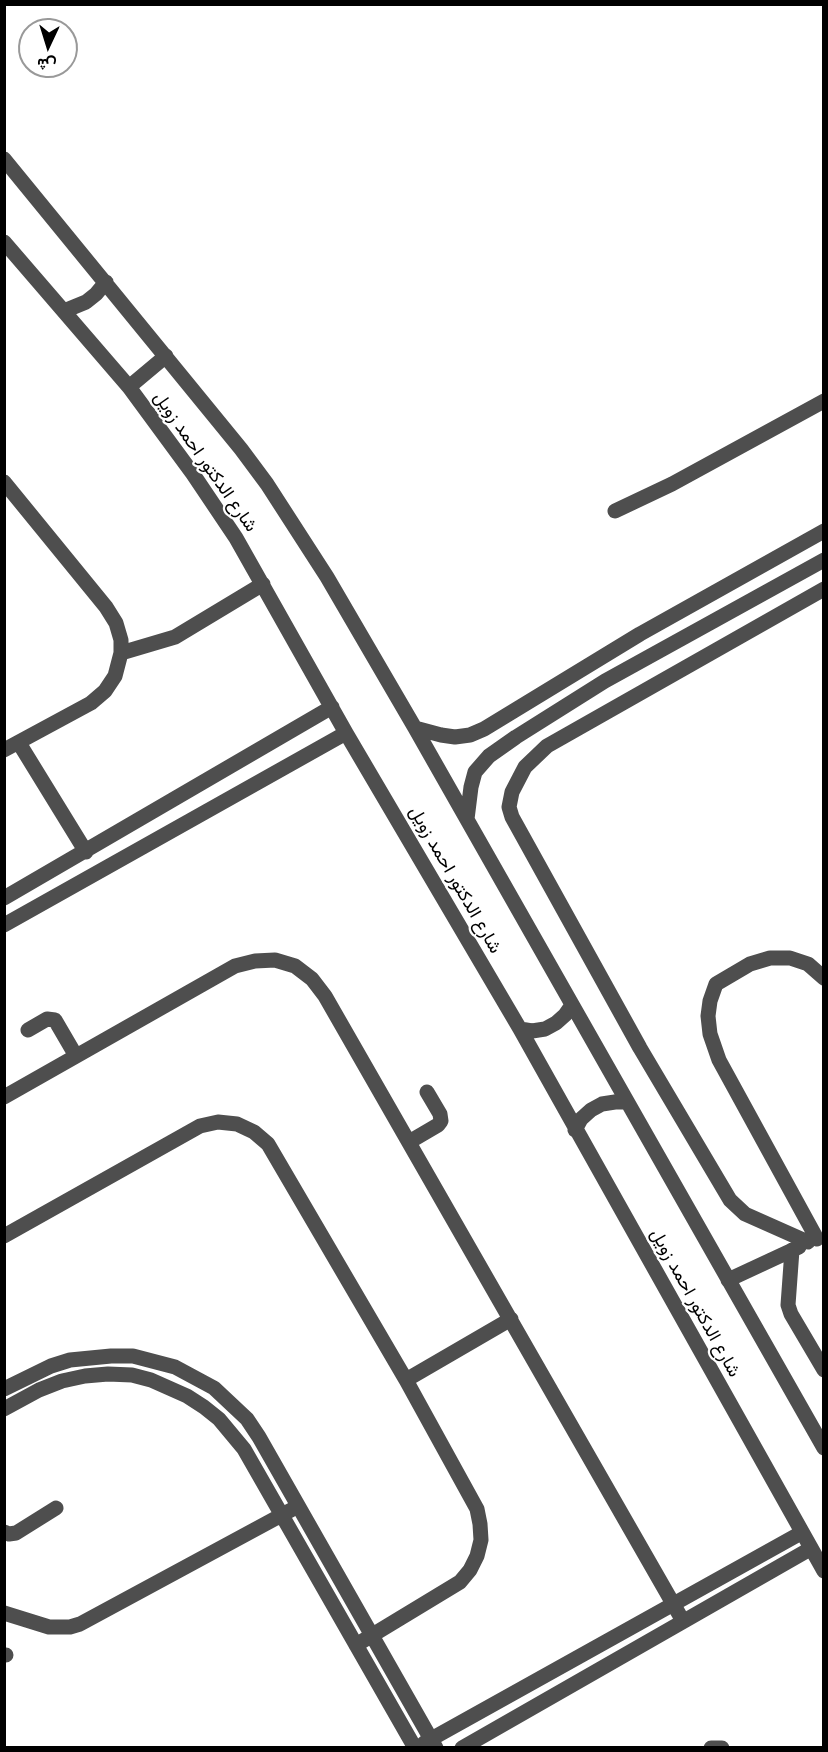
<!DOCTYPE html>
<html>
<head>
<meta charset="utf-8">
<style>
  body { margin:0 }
  #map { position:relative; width:828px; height:1752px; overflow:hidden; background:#fff; font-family:"Fira Sans",Vazirmatn,sans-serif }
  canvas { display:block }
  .frame { position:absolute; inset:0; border:6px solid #000; pointer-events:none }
  .north { position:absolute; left:18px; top:18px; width:60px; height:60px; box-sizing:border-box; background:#fff; border:2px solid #999; border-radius:50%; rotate:184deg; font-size:16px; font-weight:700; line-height:24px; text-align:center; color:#000 }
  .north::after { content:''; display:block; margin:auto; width:21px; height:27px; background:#000; clip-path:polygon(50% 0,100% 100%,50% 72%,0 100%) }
</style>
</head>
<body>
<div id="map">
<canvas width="828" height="1752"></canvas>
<div class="frame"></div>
<div class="north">ش</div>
</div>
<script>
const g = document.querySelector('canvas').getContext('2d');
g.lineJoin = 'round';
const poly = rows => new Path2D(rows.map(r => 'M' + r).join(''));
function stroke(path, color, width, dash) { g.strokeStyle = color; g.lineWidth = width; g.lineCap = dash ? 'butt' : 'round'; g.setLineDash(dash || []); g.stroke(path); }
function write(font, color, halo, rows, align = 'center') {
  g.font = font + ' "Fira Sans",Vazirmatn,sans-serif'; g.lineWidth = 4.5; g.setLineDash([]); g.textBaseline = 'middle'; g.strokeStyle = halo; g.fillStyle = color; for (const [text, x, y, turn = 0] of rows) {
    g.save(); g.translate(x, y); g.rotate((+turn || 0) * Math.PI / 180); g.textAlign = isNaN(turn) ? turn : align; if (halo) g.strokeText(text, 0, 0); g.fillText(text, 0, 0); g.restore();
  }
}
stroke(poly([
  [4,159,241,449,267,484,327,577,415,728,824,1448],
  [4,242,129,387,193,474,236,538,346,733,520,1029,824,1571],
  [64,311,86,302,96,294,106,282],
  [129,387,166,356],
  [4,482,106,607,116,623,121,640,121,653,115,676,105,691,91,703,4,750],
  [615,511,672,484,824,401],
  [121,653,175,637,263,584],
  [415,728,441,735,455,737,470,735,484,729,640,634,824,531],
  [19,743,86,852],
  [467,819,471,787,475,772,489,756,516,737,605,681,824,560],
  [4,898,332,707],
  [4,925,346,733],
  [520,1029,532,1031,545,1029,556,1023,565,1015,572,1005],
  [28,1030,47,1019,55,1020,76,1056],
  [4,1097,235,966,255,961,275,960,295,966,312,979,325,996,683,1621],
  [575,1130,581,1119,591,1110,602,1104,615,1102,627,1102],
  [409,1142,438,1125,441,1121,440,1114,427,1092],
  [4,1236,200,1126,218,1122,237,1124,254,1132,268,1144,406,1380,477,1509,480,1524,481,1540,477,1556,470,1570,460,1582,356,1645],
  [817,1239,719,1060,710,1034,708,1016,710,1001,716,984,750,964,770,958,790,958,808,964,824,978],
  [808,1242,745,1214,730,1200,640,1048,512,817,509,807,512,792,525,767,547,746,824,589],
  [792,1250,788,1305,791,1314,824,1370],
  [728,1280,799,1247],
  [406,1380,511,1319],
  [4,1389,51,1366,70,1360,111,1356,133,1356,175,1367,214,1388,247,1419,259,1437,436,1748],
  [4,1409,39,1390,62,1381,85,1376,108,1374,132,1375,151,1380,187,1396,204,1407,219,1419,244,1449,415,1748],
  [4,1532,9,1534,16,1533,56,1508],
  [4,1613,49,1627,70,1627,80,1624,291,1510],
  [4,1655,6,1655],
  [424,1743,801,1533],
  [462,1748,810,1549],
  [711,1748,722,1748]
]), '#4e4e4e', 15);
write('18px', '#000', '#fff', [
  ["شارع الدكتور احمد زويل",205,462,55],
  ["شارع الدكتور احمد زويل",455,880,60],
  ["شارع الدكتور احمد زويل",695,1303,61]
]);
</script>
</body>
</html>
